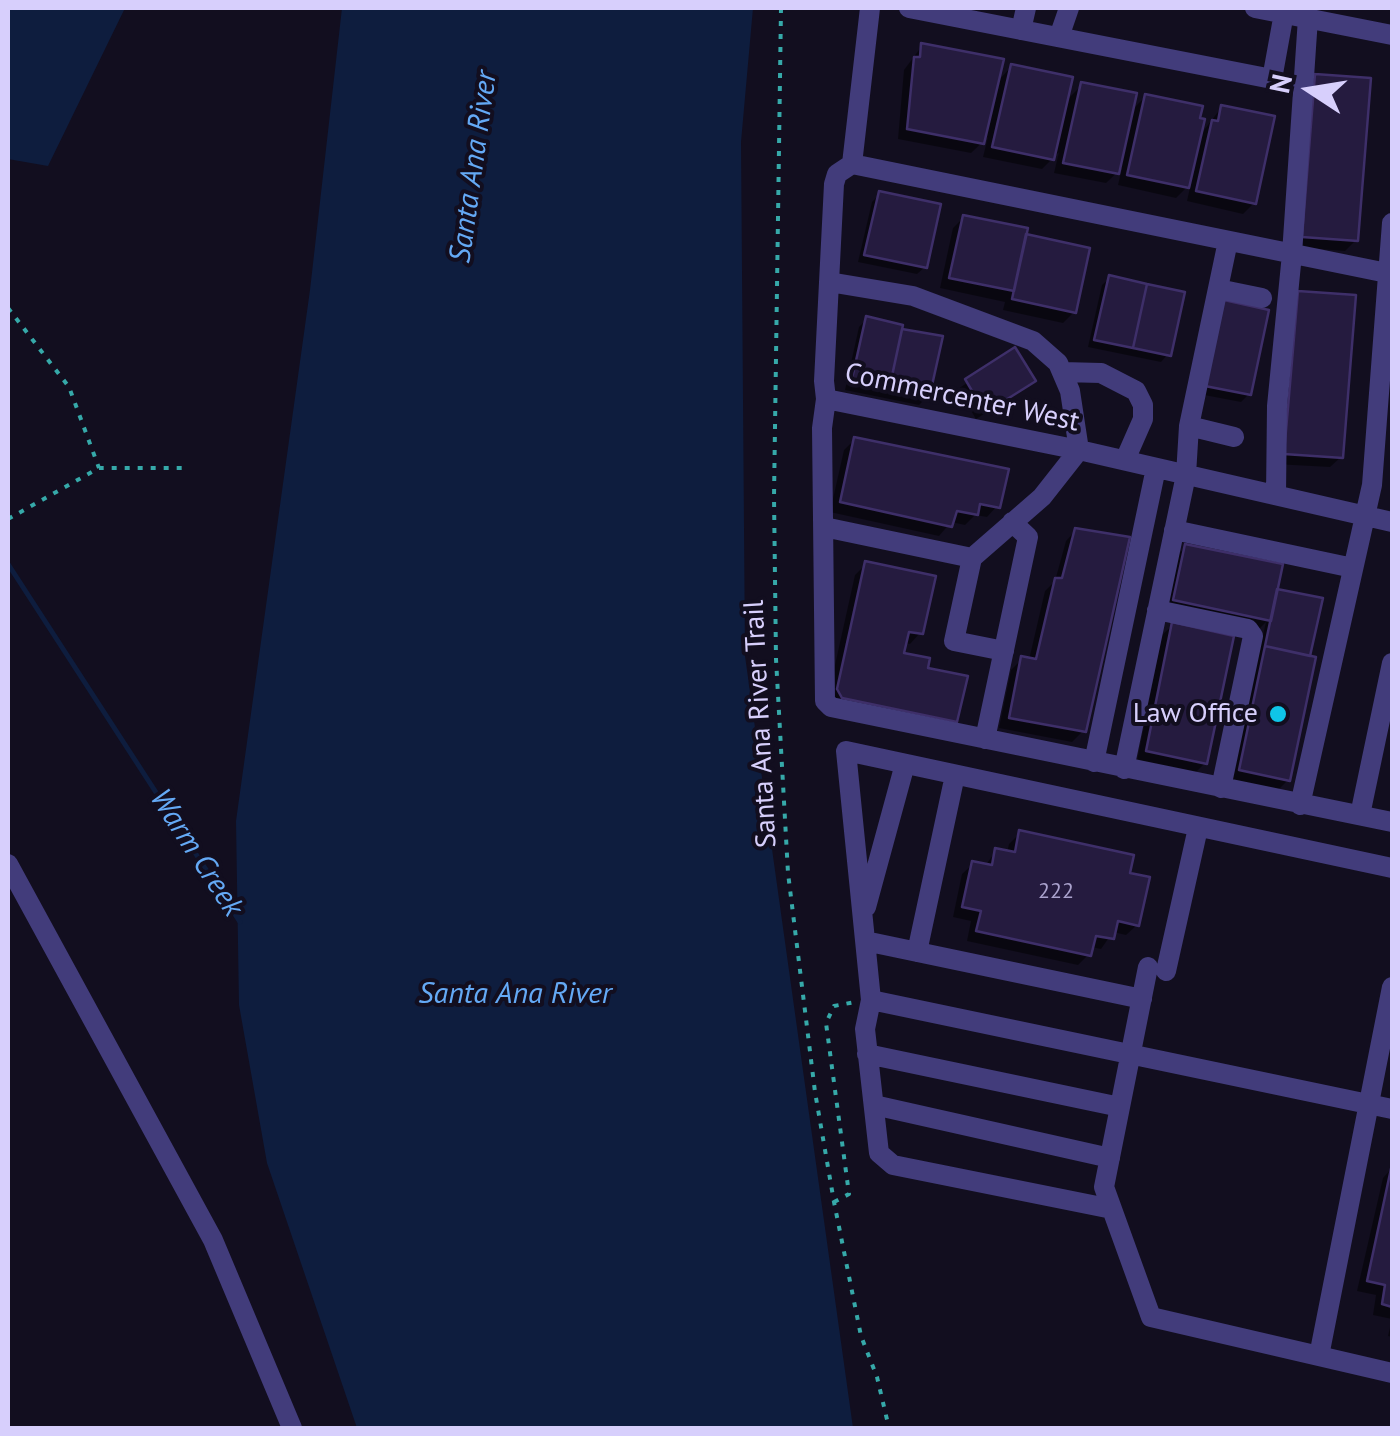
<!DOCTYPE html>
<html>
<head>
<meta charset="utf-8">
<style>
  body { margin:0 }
  #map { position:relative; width:1400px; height:1436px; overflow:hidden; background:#120e1f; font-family:"PT Sans",sans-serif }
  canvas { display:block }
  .frame { position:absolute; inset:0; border:10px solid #d7cffc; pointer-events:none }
  .north { position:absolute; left:1260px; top:40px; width:100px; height:100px; -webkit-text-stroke:8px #120e1f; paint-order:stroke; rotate:282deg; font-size:28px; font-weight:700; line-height:40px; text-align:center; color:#d7cffc }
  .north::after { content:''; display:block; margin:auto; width:35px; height:45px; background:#d7cffc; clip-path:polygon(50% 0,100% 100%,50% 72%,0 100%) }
</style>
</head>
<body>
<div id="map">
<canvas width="1400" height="1436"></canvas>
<div class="frame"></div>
<div class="north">N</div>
</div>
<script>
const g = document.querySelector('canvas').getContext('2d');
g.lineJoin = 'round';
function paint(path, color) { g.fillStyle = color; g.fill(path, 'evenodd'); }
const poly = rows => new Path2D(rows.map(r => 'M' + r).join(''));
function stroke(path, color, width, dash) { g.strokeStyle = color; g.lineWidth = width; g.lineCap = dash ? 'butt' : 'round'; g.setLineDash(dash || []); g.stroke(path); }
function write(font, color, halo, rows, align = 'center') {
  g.font = font + ' "PT Sans",sans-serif'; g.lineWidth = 8; g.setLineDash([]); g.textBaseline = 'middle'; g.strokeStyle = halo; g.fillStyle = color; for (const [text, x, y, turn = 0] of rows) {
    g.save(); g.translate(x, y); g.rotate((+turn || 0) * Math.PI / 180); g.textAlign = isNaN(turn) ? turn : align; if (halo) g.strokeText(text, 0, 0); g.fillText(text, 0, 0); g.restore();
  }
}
paint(poly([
  [8,8,125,8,48,166,8,159],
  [342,8,753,8,741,142,745,656,853,1428,357,1428,267,1163,239,1005,236,821,310,290]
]), '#0e1d3e');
paint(poly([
  [922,46,996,83,1012,66,1065,102,1082,85,1130,112,1146,96,1198,138,1221,108,1254,203,1243,214,1187,201,1191,183,1176,198,1118,185,1122,168,1106,183,1054,173,1059,152,1042,169,983,157,988,137,971,153,898,139,904,70],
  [1316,77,1356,240,1345,251,1293,247,1305,87],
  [880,194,925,267,917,274,858,262,872,202],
  [964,217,1023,236,1074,312,1063,323,1003,310,1005,302,940,288,953,228],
  [1110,278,1168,354,1161,362,1088,347,1102,285],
  [1299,294,1341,457,1330,467,1274,464],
  [1266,312,1249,394,1241,402,1199,394],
  [867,319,927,397,919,405,845,390,859,327],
  [1014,351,1025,388,976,419,958,389],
  [855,439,997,506,987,517,975,515,965,525,951,522,939,536,830,512,844,450],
  [1076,530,1083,731,1072,742,999,728,1011,670,1022,659,1029,660,1045,591,1055,581,1066,541],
  [1186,546,1274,591,1288,780,1277,791,1230,781,1266,622,1258,630,1164,610,1176,557],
  [866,564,920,633,910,644,904,643,901,655,925,670,955,720,944,731,827,701,855,575],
  [1173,625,1205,763,1194,774,1137,761,1162,635],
  [1020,833,1127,875,1137,925,1126,935,1113,932,1101,949,1091,947,1089,954,1078,965,967,941,971,921,953,917,962,874,973,864,985,866,996,851,1007,853,1009,844],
  [1392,1168,1392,1337,1388,1336,1392,1319,1373,1315,1376,1295,1357,1291,1383,1178]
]), '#0007');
stroke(poly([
  [8,564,240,922]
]), '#0e1d3e', 5);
const building = poly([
  [921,43,1004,59,984,144,907,129,914,57,920,57,921,43],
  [1011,64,1073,77,1054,160,992,147,1011,64],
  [1315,74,1371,78,1358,241,1302,237,1315,74],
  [1081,82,1137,93,1119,174,1063,163,1081,82],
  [1145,94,1203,106,1200,118,1205,119,1189,188,1127,175,1145,94],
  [1221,105,1275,116,1256,204,1196,191,1212,120,1218,121,1221,105],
  [879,191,941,204,927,268,864,255,879,191],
  [963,215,1028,228,1014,291,949,278,963,215],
  [1026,234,1090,248,1076,313,1012,299,1026,234],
  [1109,275,1147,284,1133,348,1094,340,1109,275],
  [1147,284,1185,292,1171,356,1133,348,1147,284],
  [1298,291,1356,295,1343,458,1284,454,1298,291],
  [1224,300,1269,310,1251,395,1205,386,1224,300],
  [866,316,903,325,889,390,851,383,866,316],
  [902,329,943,336,929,399,889,390,902,329],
  [1015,347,1036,381,985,413,965,379,1015,347],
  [854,437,1009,469,1000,508,980,504,978,515,957,511,952,527,840,502,854,437],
  [1075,528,1130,537,1086,732,1009,718,1021,656,1036,659,1055,578,1062,578,1075,528],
  [1185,544,1283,564,1271,621,1173,600,1185,544],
  [865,561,936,576,923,634,909,632,904,653,930,658,928,668,968,676,957,722,842,698,837,689,865,561],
  [1277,589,1323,598,1310,656,1265,646,1277,589],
  [1172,622,1234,636,1207,764,1146,751,1172,622],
  [1265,646,1316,657,1290,781,1239,770,1265,646],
  [1019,830,1134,855,1130,873,1150,877,1139,926,1118,921,1114,939,1096,936,1091,956,976,931,981,911,962,907,972,861,992,865,995,848,1015,852,1019,830],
  [1392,1164,1392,1307,1382,1304,1385,1285,1367,1281,1392,1164]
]);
paint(building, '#251b3f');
stroke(building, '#3e2f69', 2.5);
stroke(poly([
  [781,8,774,497,776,659,788,873,815,1092,834,1202,861,1336,877,1377,889,1428],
  [8,308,69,387,99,468],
  [8,519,99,468,187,468],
  [834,1202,849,1194,826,1023,834,1006,855,1002]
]), '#36a9a9', 4, [5, 8]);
stroke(poly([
  [909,8,1272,79,1284,13],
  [1255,8,1392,35],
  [1021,30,1026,8],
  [1059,37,1069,8],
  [852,164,870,8],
  [1392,274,852,164,837,174,834,184,824,381,826,399,1079,450,1392,522],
  [1218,289,1262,298],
  [1062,372,1101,373,1136,391,1143,405,1143,419,1125,460],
  [826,399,822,428,825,701,831,707,1392,822],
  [1189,426,1234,437],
  [1276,495,1277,406,1292,254,1308,18],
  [824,527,972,558,1042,497,1079,450,1070,391,1058,363,1033,341,913,296,829,282],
  [1174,530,1353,568],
  [972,558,954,641,1004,651],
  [1157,610,1248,629,1253,636,1221,788],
  [985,739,1028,537,1012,522],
  [1094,762,1156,468],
  [1124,769,1186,475,1189,426,1228,241],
  [1300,805,1372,485,1392,223],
  [1360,815,1392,663],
  [8,864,213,1240,292,1428],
  [1392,868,846,751,871,1000,1392,1109],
  [866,907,905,764],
  [865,941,1142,999],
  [917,952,955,775],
  [1148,967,1104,1187,1151,1317,1392,1373],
  [1166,971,1198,828],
  [871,1000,865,1029,879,1153,893,1165,1112,1209],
  [867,1054,1120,1107],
  [874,1105,1110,1158],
  [1319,1356,1392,987]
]), '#423c7b', 20);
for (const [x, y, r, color] of [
  [1278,714,10,"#0fc5e8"]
]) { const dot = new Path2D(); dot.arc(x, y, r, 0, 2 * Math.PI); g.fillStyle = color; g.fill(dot); stroke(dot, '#120e1f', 4); }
write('22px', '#aaa2cd', null, [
  ["222",1056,892]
]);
write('28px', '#d7cffc', '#120e1f', [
  ["Commercenter West",962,398,12],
  ["Santa Ana River Trail",761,724,-93]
]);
write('28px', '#d7cffc', '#120e1f', [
  ["Law Office",1258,714]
], 'right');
write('italic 30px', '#64a9f5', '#120e1f', [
  ["Santa Ana River",474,167,-82],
  ["Warm Creek",196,853,57],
  ["Santa Ana River",515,994]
]);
</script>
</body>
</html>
